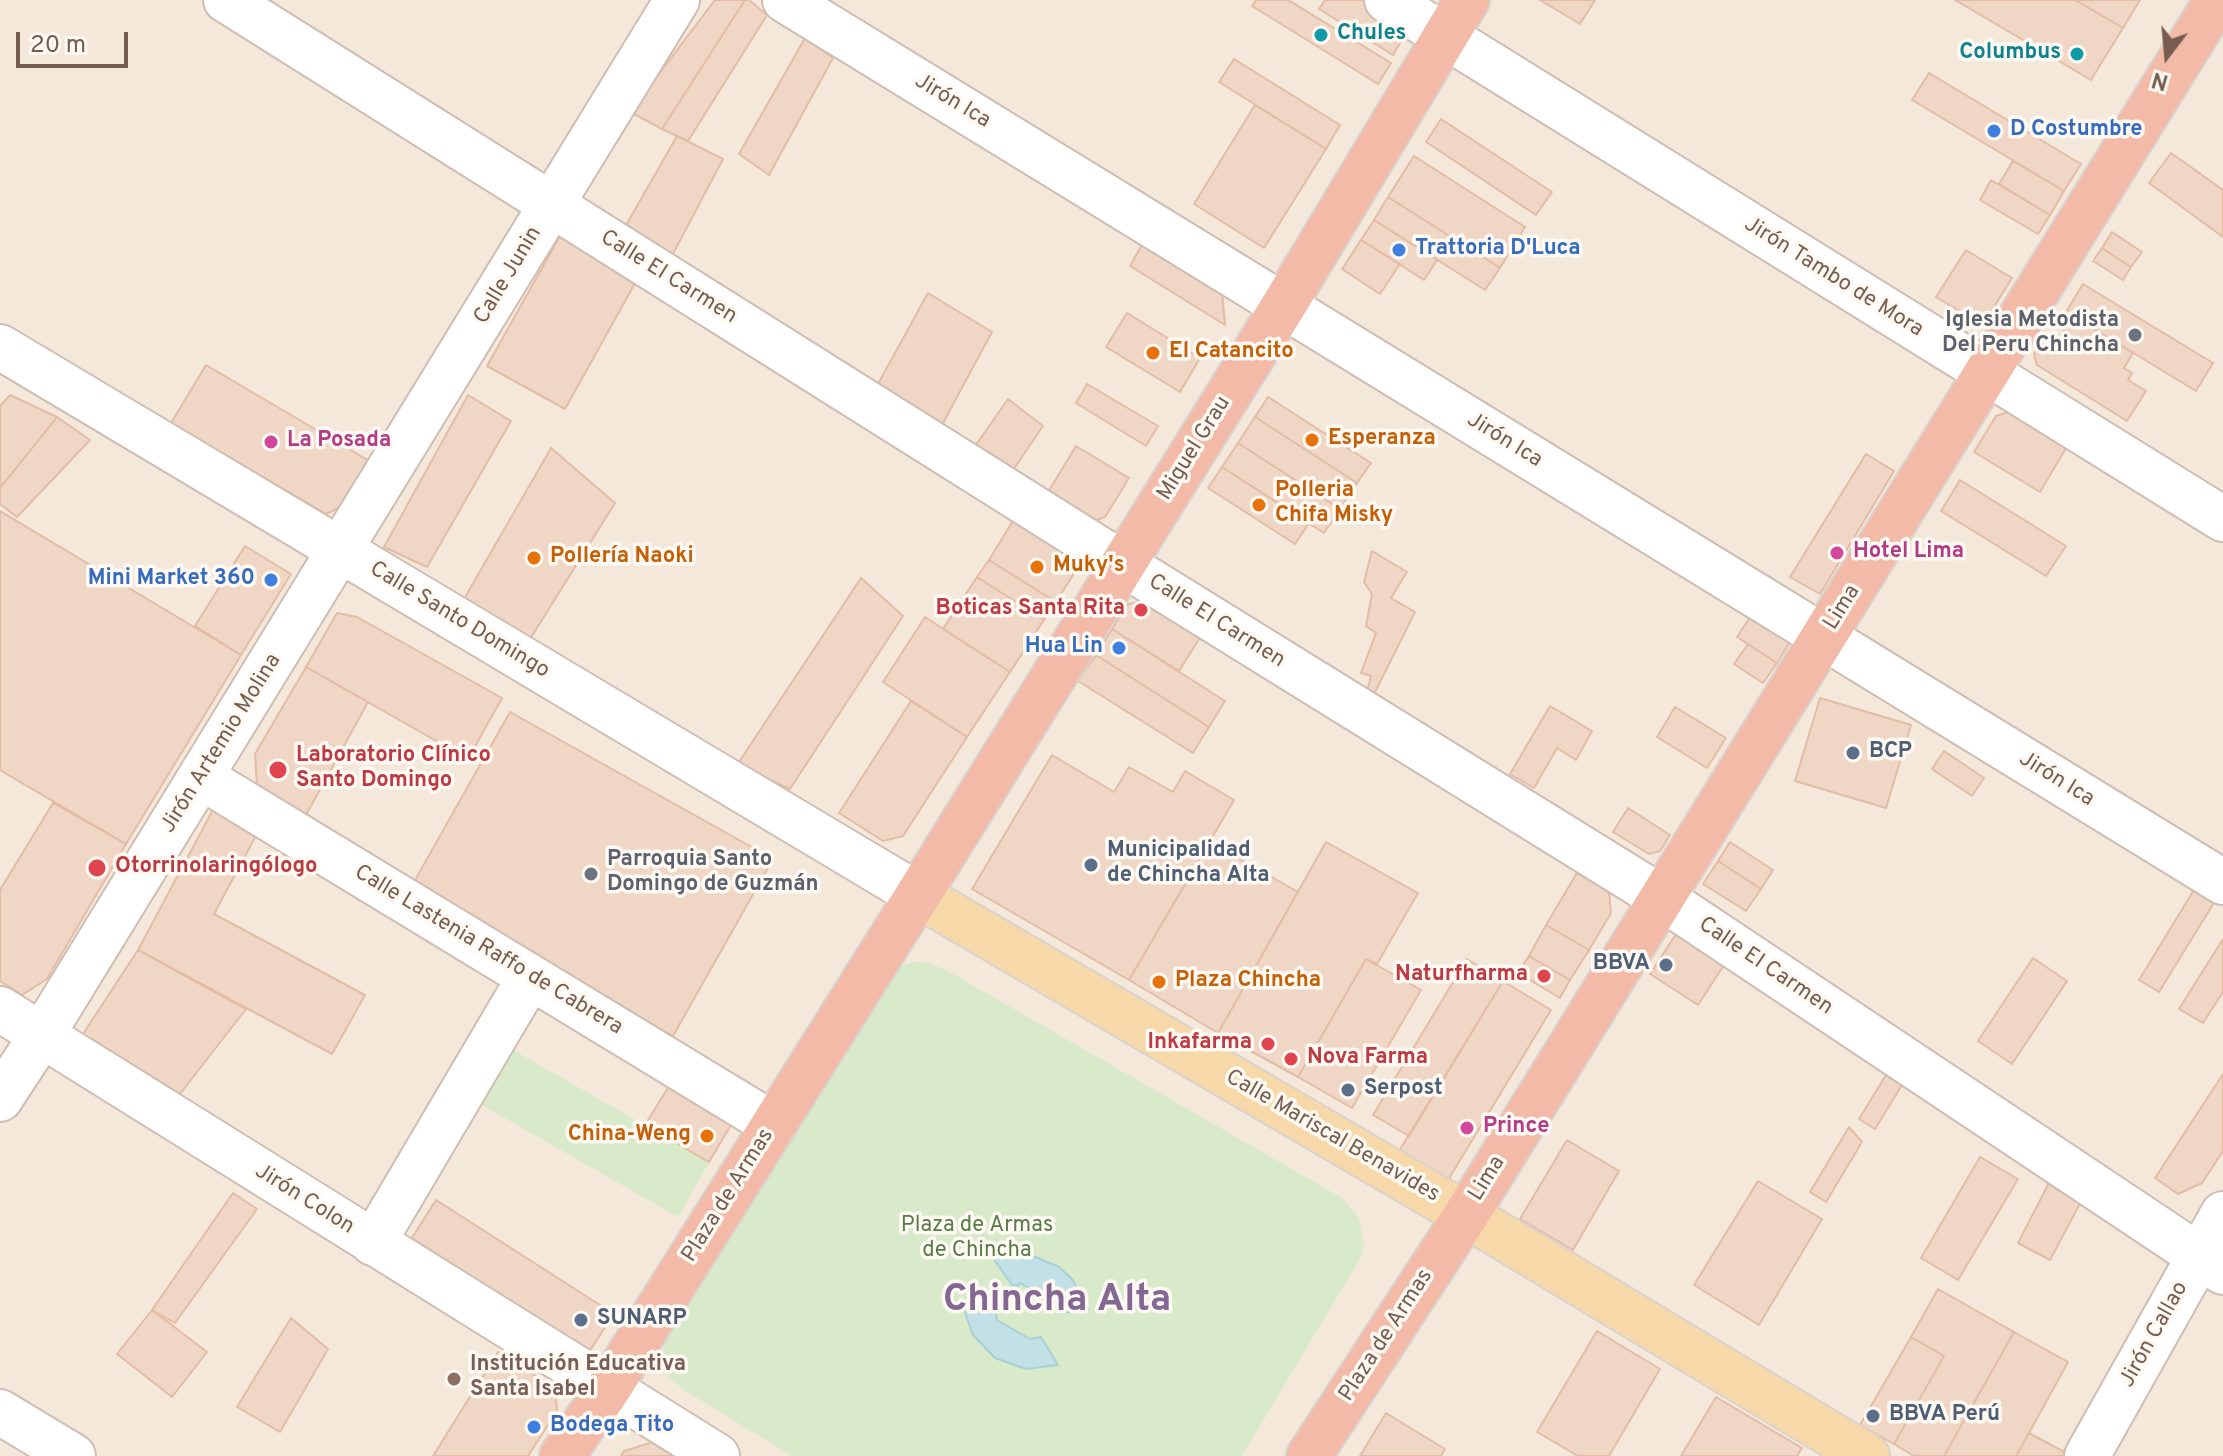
<!DOCTYPE html>
<html>
<head>
<meta charset="utf-8">
<style>
  body { margin:0 }
  #map { position:relative; width:2223px; height:1456px; overflow:hidden; background:#fcf6ec; font-family:Overpass,sans-serif }
  canvas { display:block }
  .north { position:absolute; left:2127px; top:16px; width:80px; height:80px; -webkit-text-stroke:6px #fefaf3; paint-order:stroke; rotate:196deg; font-size:22px; font-weight:700; line-height:32px; text-align:center; color:#775d4f }
  .north::after { content:''; display:block; margin:auto; width:28px; height:36px; background:#775d4f; clip-path:polygon(50% 0,100% 100%,50% 72%,0 100%) }
  .scale { position:absolute; left:16px; top:32px; width:112px; height:36px; box-sizing:border-box; border:4px solid #775d4f; border-top:0; padding-left:10px; font-size:24px; line-height:28px; white-space:nowrap; color:#775d4f; -webkit-text-stroke:6px #fefaf3; paint-order:stroke }
</style>
</head>
<body>
<div id="map">
<canvas width="2223" height="1456"></canvas>
<div class="north">N</div>
<div class="scale">20 m</div>
</div>
<script>
const g = document.querySelector('canvas').getContext('2d');
g.lineJoin = 'round';
function paint(path, color) { g.fillStyle = color; g.fill(path, 'evenodd'); }
const poly = rows => new Path2D(rows.map(r => 'M' + r).join(''));
function stroke(path, color, width, dash) { g.strokeStyle = color; g.lineWidth = width; g.lineCap = dash ? 'butt' : 'round'; g.setLineDash(dash || []); g.stroke(path); }
function write(font, color, halo, rows, align = 'center') {
  g.font = font + ' Overpass,sans-serif'; g.lineWidth = 7; g.setLineDash([]); g.textBaseline = 'middle'; g.strokeStyle = halo; g.fillStyle = color; for (const [text, x, y, turn = 0] of rows) {
    g.save(); g.translate(x, y); g.rotate((+turn || 0) * Math.PI / 180); g.textAlign = isNaN(turn) ? turn : align; if (halo) g.strokeText(text, 0, 0); g.fillText(text, 0, 0); g.restore();
  }
}
paint(poly([
  [0,0,2223,0,2223,1456,0,1456]
]), '#f4e8db');
paint(poly([
  [913,962,926,962,948,971,1342,1198,1359,1218,1364,1245,1360,1259,1242,1456,792,1456,684,1390,669,1377,662,1354,665,1340,882,978,890,970],
  [506,1046,709,1162,678,1217,475,1101]
]), '#d8eaca');
const water = poly([
  [1008,1252,1026,1253,1059,1267,1072,1279,1089,1310,1059,1313,1056,1303,1020,1283,1018,1286,1012,1285,991,1255,1008,1252],
  [963,1307,996,1311,997,1320,1030,1339,1041,1337,1058,1365,1026,1369,995,1358,973,1335,963,1307]
]);
paint(water, '#c1e1e6');
stroke(water, '#a7d0d7', 2);
const building = poly([
  [715,0,745,0,662,129,630,112,715,0],
  [745,0,749,0,767,15,688,141,662,129,745,0],
  [1256,0,1288,0,1391,63,1378,84,1252,6,1256,0],
  [1325,0,1375,0,1412,23,1393,55,1319,9,1325,0],
  [1540,0,1595,0,1580,24,1540,0],
  [1955,0,2075,0,2123,28,2091,80,1955,0],
  [2075,0,2140,0,2123,28,2075,0],
  [805,38,833,58,769,175,739,154,805,38],
  [1234,59,1340,125,1326,149,1219,82,1234,59],
  [1929,73,2081,164,2064,191,1912,100,1929,73],
  [1255,105,1326,149,1264,248,1194,204,1255,105],
  [1441,119,1552,192,1536,215,1426,142,1441,119],
  [677,136,723,159,665,269,617,241,677,136],
  [2171,153,2223,190,2223,237,2149,183,2171,153],
  [1414,156,1525,227,1500,268,1388,197,1414,156],
  [2013,161,2064,191,2050,215,1999,184,2013,161],
  [1991,180,2050,215,2038,234,1980,200,1991,180],
  [1388,197,1500,268,1485,290,1374,220,1388,197],
  [1374,220,1437,260,1424,280,1361,240,1374,220],
  [2112,232,2142,252,2131,267,2102,248,2112,232],
  [560,236,638,278,565,409,487,366,560,236],
  [1361,240,1400,264,1380,294,1342,269,1361,240],
  [1143,243,1222,292,1225,325,1130,266,1143,243],
  [2102,248,2131,267,2123,280,2093,261,2102,248],
  [1966,250,2012,278,1987,318,1974,320,1936,297,1966,250],
  [2083,284,2213,363,2196,391,2066,312,2083,284],
  [928,293,992,332,936,436,873,393,928,293],
  [1127,313,1200,358,1180,392,1106,347,1127,313],
  [2073,316,2133,353,2124,368,2132,373,2128,380,2146,391,2127,421,2037,365,2034,354,2045,337,2056,343,2073,316],
  [206,365,371,462,345,505,326,514,171,423,206,365],
  [1087,384,1158,426,1146,446,1076,403,1087,384],
  [10,395,57,417,0,488,0,406,10,395],
  [468,395,511,421,427,567,384,547,468,395],
  [1268,397,1371,463,1357,483,1255,417,1268,397],
  [1008,399,1043,426,1009,476,971,452,1008,399],
  [2022,408,2072,438,2040,492,1974,452,1996,416,2022,408],
  [57,417,90,440,17,517,0,504,0,488,57,417],
  [1255,417,1357,483,1340,509,1238,443,1255,417],
  [1238,443,1340,509,1324,533,1222,467,1238,443],
  [1076,446,1129,478,1105,517,1089,523,1045,497,1076,446],
  [551,448,615,503,522,652,456,613,551,448],
  [1866,454,1894,471,1820,594,1790,577,1866,454],
  [1222,467,1309,523,1295,544,1208,488,1222,467],
  [1960,480,2066,546,2046,576,1941,511,1960,480],
  [0,511,241,655,126,844,0,770,0,511],
  [1014,519,1071,553,1073,575,1056,602,989,560,1014,519],
  [245,546,291,574,241,655,195,626,245,546],
  [1372,551,1407,572,1391,598,1415,612,1368,706,1348,682,1368,688,1371,676,1361,673,1376,633,1366,626,1372,594,1364,582,1372,551],
  [989,560,1056,602,1044,620,977,577,989,560],
  [977,577,1044,620,1010,672,943,629,977,577],
  [861,578,903,616,790,789,737,765,861,578],
  [1149,600,1203,633,1179,671,1112,629,1128,604,1149,600],
  [1754,611,1790,642,1777,663,1737,637,1754,611],
  [337,613,357,617,502,698,468,759,306,667,337,613],
  [925,617,1010,672,967,737,883,682,925,617],
  [1112,629,1225,701,1209,727,1096,655,1112,629],
  [1748,644,1777,663,1763,683,1734,664,1748,644],
  [1096,655,1209,727,1193,753,1078,681,1096,655],
  [306,667,368,702,306,815,257,787,255,754,306,667],
  [1820,698,1911,725,1886,808,1795,781,1820,698],
  [911,701,967,737,903,836,883,841,839,813,911,701],
  [1550,706,1592,731,1576,760,1557,748,1534,788,1510,774,1550,706],
  [1675,707,1726,738,1707,768,1657,737,1675,707],
  [510,712,773,859,673,1036,410,889,510,712],
  [1944,751,1984,778,1972,796,1932,769,1944,751],
  [1052,755,1114,792,1129,767,1173,792,1185,771,1234,800,1129,980,972,889,1052,755],
  [53,803,126,844,47,979,22,995,0,981,0,890,53,803],
  [215,806,259,830,214,914,365,995,332,1054,138,950,215,806],
  [1628,808,1670,835,1660,851,1649,854,1613,832,1628,808],
  [1210,842,1298,892,1218,1033,1129,980,1210,842],
  [1326,842,1418,893,1377,964,1366,959,1298,1077,1218,1033,1326,842],
  [1730,842,1773,870,1761,889,1718,861,1730,842],
  [1718,861,1761,889,1746,911,1703,884,1718,861],
  [1577,873,1609,892,1611,913,1589,950,1546,925,1577,873],
  [2200,880,2220,893,2159,992,2139,980,2200,880],
  [1546,925,1589,950,1570,980,1529,956,1546,925],
  [1678,931,1726,962,1698,1005,1650,974,1678,931],
  [2223,939,2223,992,2203,1023,2179,1009,2223,939],
  [138,950,246,1009,180,1094,83,1034,138,950],
  [1529,956,1570,980,1560,998,1518,973,1529,956],
  [2033,958,2067,981,2012,1064,1978,1041,2033,958],
  [1366,959,1421,990,1352,1108,1298,1077,1366,959],
  [1467,959,1503,981,1409,1136,1373,1115,1467,959],
  [1503,981,1551,1010,1448,1180,1399,1151,1503,981],
  [1894,1062,1910,1072,1875,1129,1859,1119,1894,1062],
  [2223,1074,2223,1151,2202,1183,2178,1194,2155,1178,2223,1074],
  [669,1086,731,1125,709,1162,645,1125,669,1086],
  [1849,1127,1862,1142,1826,1202,1810,1192,1849,1127],
  [1567,1140,1619,1171,1573,1250,1520,1219,1567,1140],
  [1980,1157,2018,1179,1958,1280,1921,1258,1980,1157],
  [2052,1177,2085,1194,2050,1260,2018,1243,2052,1177],
  [1758,1181,1822,1219,1759,1325,1694,1285,1758,1181],
  [233,1193,257,1209,175,1323,152,1310,233,1193],
  [436,1200,614,1314,589,1352,412,1238,436,1200],
  [1938,1289,2014,1332,1944,1456,1914,1456,1894,1444,1944,1356,1911,1337,1938,1289],
  [152,1310,207,1352,172,1397,117,1354,152,1310],
  [291,1318,328,1349,280,1432,237,1407,291,1318],
  [1597,1331,1660,1369,1609,1456,1578,1456,1537,1432,1597,1331],
  [2014,1332,2068,1362,2029,1433,2016,1456,1944,1456,2014,1332],
  [1911,1337,1944,1356,1894,1444,1860,1425,1911,1337],
  [498,1352,555,1388,557,1411,528,1456,433,1456,498,1352],
  [1716,1397,1802,1448,1797,1456,1681,1456,1716,1397],
  [1386,1413,1445,1449,1441,1456,1360,1456,1386,1413],
  [2029,1433,2070,1455,2069,1456,2016,1456,2029,1433],
  [660,1440,684,1456,621,1456,624,1451,660,1440]
]);
paint(building, '#f0d6c5');
stroke(building, '#e3bca6', 2);
const minor = poly([
  [226,0,1123,564,1662,898,2223,1272],
  [785,0,2223,882],
  [1387,0,2223,519],
  [0,347,918,895],
  [201,777,774,1125],
  [0,1009,717,1456],
  [0,1099,42,1035,677,0],
  [373,1243,530,977],
  [0,1412,73,1456],
  [2087,1456,2223,1214]
]);
const major = poly([
  [918,895,1466,1215,1867,1456]
]);
const highway = poly([
  [562,1456,608,1389,918,895,1284,305,1467,0],
  [1309,1456,1466,1215,2217,0]
]);
stroke(minor, '#cebeb1', 48);
stroke(major, '#d9d2ce', 48);
stroke(highway, '#d9d2ce', 48);
stroke(minor, '#fff', 44);
stroke(major, '#f7d9a9', 44);
stroke(highway, '#f3baa7', 44);
for (const [x, y, r, color] of [
  [1321,35,8,"#0f9aa8"],
  [2077,54,8,"#0f9aa8"],
  [1994,131,8,"#3f7fe0"],
  [1399,250,8,"#3f7fe0"],
  [2135,335,8,"#6b7280"],
  [1153,353,8,"#e8710a"],
  [1312,440,8,"#e8710a"],
  [271,442,8,"#d1479c"],
  [1259,505,8,"#e8710a"],
  [1837,553,8,"#d1479c"],
  [534,558,8,"#e8710a"],
  [1037,567,8,"#e8710a"],
  [271,580,8,"#3f7fe0"],
  [1141,610,8,"#e0444e"],
  [1119,648,8,"#3f7fe0"],
  [1853,753,8,"#5c6f8a"],
  [278,770,10,"#e0444e"],
  [1091,865,8,"#5c6f8a"],
  [97,868,10,"#e0444e"],
  [591,874,8,"#6b7280"],
  [1666,965,8,"#5c6f8a"],
  [1544,976,8,"#e0444e"],
  [1159,982,8,"#e8710a"],
  [1268,1044,8,"#e0444e"],
  [1291,1059,8,"#e0444e"],
  [1348,1090,8,"#5c6f8a"],
  [1467,1128,8,"#d1479c"],
  [707,1136,8,"#e8710a"],
  [581,1320,8,"#5c6f8a"],
  [454,1379,8,"#8d6e63"],
  [1873,1416,8,"#5c6f8a"],
  [534,1427,8,"#3f7fe0"]
]) { const dot = new Path2D(); dot.arc(x, y, r, 0, 2 * Math.PI); g.fillStyle = color; g.fill(dot); stroke(dot, '#fefaf3', 3); }
write('bold 22px', '#0d838f', '#fefaf3', [
  ["Chules",1337,35],
  ["Columbus",2061,54,"right"]
], 'left');
write('22px', '#775d4f', '#fefaf3', [
  ["Jirón Ica",952,102,31],
  ["Calle Junin",509,276,-59],
  ["Calle El Carmen",668,278,32],
  ["Jirón Tambo de Mora",1833,278,32],
  ["Jirón Ica",1504,441,32],
  ["Miguel Grau",1195,449,-58],
  ["Lima",1843,608,-58],
  ["Calle Santo Domingo",459,621,31],
  ["Calle El Carmen",1216,622,32],
  ["Jirón Artemio Molina",222,744,-58],
  ["Jirón Ica",2056,780,32],
  ["Calle Lastenia Raffo de Cabrera",488,951,31],
  ["Calle El Carmen",1765,967,34],
  ["Calle Mariscal Benavides",1332,1137,30],
  ["Lima",1488,1179,-58],
  ["Plaza de Armas",729,1196,-58],
  ["Jirón Colon",304,1200,32],
  ["Jirón Callao",2155,1335,-61],
  ["Plaza de Armas",1387,1336,-57]
]);
write('bold 22px', '#366cbe', '#fefaf3', [
  ["D Costumbre",2010,131],
  ["Trattoria D'Luca",1415,250],
  ["Mini Market 360",255,580,"right"],
  ["Hua Lin",1103,648,"right"],
  ["Bodega Tito",550,1427]
], 'left');
write('bold 22px', '#5b616d', '#fefaf3', [
  ["Iglesia Metodista",2119,322],
  ["Del Peru Chincha",2119,347],
  ["Parroquia Santo",607,861,"left"],
  ["Domingo de Guzmán",607,886,"left"]
], 'right');
write('bold 22px', '#c56008', '#fefaf3', [
  ["El Catancito",1169,353],
  ["Esperanza",1328,440],
  ["Polleria",1275,492],
  ["Chifa Misky",1275,517],
  ["Pollería Naoki",550,558],
  ["Muky's",1053,567],
  ["Plaza Chincha",1175,982],
  ["China-Weng",691,1136,"right"]
], 'left');
write('bold 22px', '#b23c85', '#fefaf3', [
  ["La Posada",287,442],
  ["Hotel Lima",1853,553],
  ["Prince",1483,1128]
], 'left');
write('bold 22px', '#be3a42', '#fefaf3', [
  ["Boticas Santa Rita",1125,610],
  ["Laboratorio Clínico",296,757,"left"],
  ["Santo Domingo",296,782,"left"],
  ["Otorrinolaringólogo",115,868,"left"],
  ["Naturfharma",1528,976],
  ["Inkafarma",1252,1044],
  ["Nova Farma",1307,1059,"left"]
], 'right');
write('bold 22px', '#4e5e75', '#fefaf3', [
  ["BCP",1869,753],
  ["Municipalidad",1107,852],
  ["de Chincha Alta",1107,877],
  ["BBVA",1650,965,"right"],
  ["Serpost",1364,1090],
  ["SUNARP",597,1320],
  ["BBVA Perú",1889,1416]
], 'left');
write('22px', '#577c47', '#fefaf3', [
  ["Plaza de Armas",977,1227],
  ["de Chincha",977,1252]
]);
write('bold 22px', '#785e54', '#fefaf3', [
  ["Institución Educativa",470,1366],
  ["Santa Isabel",470,1391]
], 'left');
write('bold 38px', '#846792', '#fefaf3', [
  ["Chincha Alta",1057,1302]
]);
</script>
</body>
</html>
